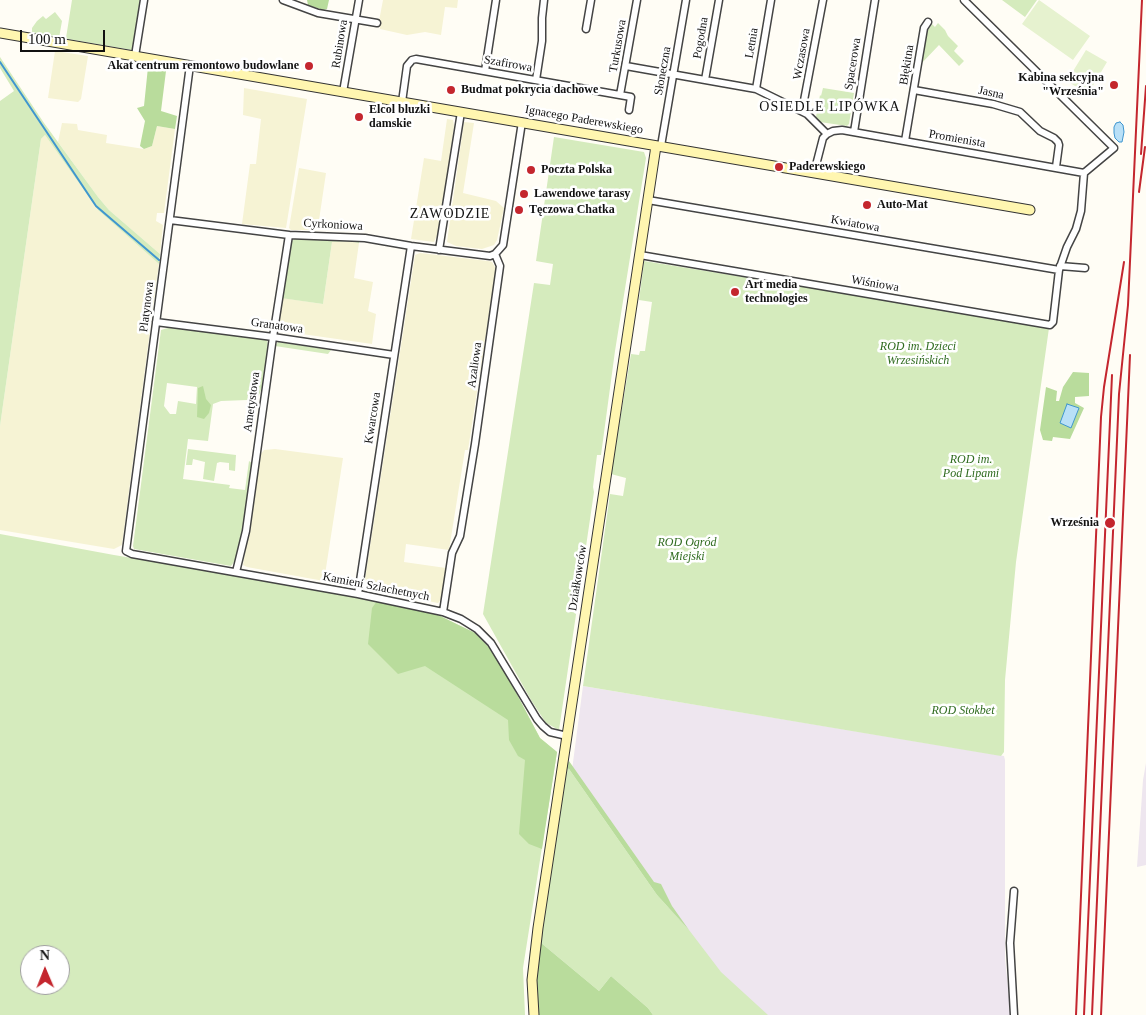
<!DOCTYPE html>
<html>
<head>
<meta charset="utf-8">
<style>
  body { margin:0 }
  #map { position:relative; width:1146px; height:1015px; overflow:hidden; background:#fffdf5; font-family:"Times New Roman",serif }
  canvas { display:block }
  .north { position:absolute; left:20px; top:945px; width:50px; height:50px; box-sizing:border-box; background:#fff; border:1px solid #a0a0a0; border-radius:50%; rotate:359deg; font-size:14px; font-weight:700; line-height:20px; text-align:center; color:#111 }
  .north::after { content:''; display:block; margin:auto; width:18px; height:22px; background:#c4262e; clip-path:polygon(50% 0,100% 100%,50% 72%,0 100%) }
  .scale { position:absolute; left:20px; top:30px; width:85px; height:22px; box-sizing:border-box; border:2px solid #111; border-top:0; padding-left:6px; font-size:15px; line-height:18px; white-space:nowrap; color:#111; -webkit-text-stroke:4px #fff; paint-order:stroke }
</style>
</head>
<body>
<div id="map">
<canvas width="1146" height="1015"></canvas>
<div class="north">N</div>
<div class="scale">100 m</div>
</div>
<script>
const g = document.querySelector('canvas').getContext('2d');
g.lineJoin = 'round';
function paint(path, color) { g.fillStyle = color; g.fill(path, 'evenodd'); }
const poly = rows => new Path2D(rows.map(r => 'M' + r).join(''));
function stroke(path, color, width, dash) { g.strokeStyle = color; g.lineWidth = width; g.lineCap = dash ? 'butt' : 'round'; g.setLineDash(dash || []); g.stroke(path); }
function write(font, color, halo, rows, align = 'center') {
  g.font = font + ' "Times New Roman",serif'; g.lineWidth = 5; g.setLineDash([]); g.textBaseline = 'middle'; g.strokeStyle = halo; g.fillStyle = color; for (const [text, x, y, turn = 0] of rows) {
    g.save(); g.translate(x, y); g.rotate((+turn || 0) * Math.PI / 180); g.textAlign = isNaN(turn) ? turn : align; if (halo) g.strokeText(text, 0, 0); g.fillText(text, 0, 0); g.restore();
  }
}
paint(poly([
  [583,686,1004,756,1005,760,1005,959,1011,1015,760,1015,722,984,572,770],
  [1146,763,1146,865,1137,867,1143,780]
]), '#eee6ef');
paint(poly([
  [383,0,458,0,457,8,445,7,441,35,425,32,407,35,380,29,379,21],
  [55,51,88,56,81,99,78,102,48,98],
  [244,88,307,99,286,228,242,224,250,164,256,164,261,119,243,115],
  [447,119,453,120,454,126,444,203,439,231,434,242,411,239,424,158,441,161],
  [464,122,474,123,463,193,496,201,504,208,497,240,494,245,482,249,456,246,447,242],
  [62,123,77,124,78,130,107,135,106,143,144,149,152,146,157,126,175,129,164,213,157,213,156,221,163,225,160,254,109,210,98,197,58,142],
  [45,135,98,210,159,264,152,313,144,317,143,325,144,327,148,327,150,331,122,545,114,549,0,530,0,426,41,139],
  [299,168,326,173,318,227,314,230,291,230,289,228],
  [349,241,359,243,354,278,373,282,368,311,376,314,372,344,281,331,277,327,283,298,323,304,332,242],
  [420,253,488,261,492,262,496,269,468,450,465,450,449,550,406,544,404,562,446,568,442,599,438,603,372,590,367,586,365,579,415,255],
  [275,449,343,458,324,581,247,567,243,565,260,455,264,450]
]), '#f6f3d4');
paint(poly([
  [72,0,140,0,132,50,68,39,66,38],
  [1002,0,1037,0,1025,17],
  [55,12,62,21,59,38,32,33,32,28,37,21,43,16,46,19],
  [938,23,945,30,948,36,958,46,954,51,964,61,959,66,939,45,921,64,926,33,932,24,935,27],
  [0,57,44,123,98,197,109,210,160,254,159,264,98,210,45,135,41,139,0,426,0,101,14,91,0,68],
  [823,88,854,93,849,124,847,126,820,122,816,117,820,95,821,96],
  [554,137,644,152,646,158,615,351,601,455,597,455,593,487,594,492,559,730,546,723,531,700,483,614,534,283,550,285,553,264,536,261],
  [295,238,359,240,359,243,349,241,332,242,323,304,281,298,290,243],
  [644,261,923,306,1049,328,1016,562,1005,680,1004,752,1001,756,583,686,610,494,623,496,626,478,611,474,631,354,639,355,640,351,645,351,652,302,639,300],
  [171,327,264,338,267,340,268,345,263,385,259,395,247,400,221,401,213,404,208,441,188,439,183,479,230,485,229,488,245,490,249,461,252,463,245,530,237,562,234,562,231,566,134,549,133,546,161,330],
  [167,383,197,387,196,404,178,401,176,414,170,414,164,406],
  [278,342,331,350,328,354,275,346],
  [188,449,236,455,235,471,229,470,229,463,220,462,217,463,214,481,203,479,205,462,193,459,192,465,186,465],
  [0,534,114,555,341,593,438,615,475,633,496,655,540,738,557,752,523,968,525,1015,0,1015],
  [30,955,60,955,60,985,30,985],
  [566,768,569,769,657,895,689,930,721,972,768,1015,653,1015,648,1008,611,976,599,991,540,942]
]), '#d5ebbd');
paint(poly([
  [307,0,329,0,327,9,323,10,308,5],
  [148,67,166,71,161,111,177,116,175,129,157,126,152,146,144,149,140,146,145,121,137,108,144,106],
  [1073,372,1089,373,1089,396,1075,397,1075,403,1084,408,1070,439,1053,437,1052,441,1043,440,1040,430,1046,387,1057,391,1056,401,1059,401,1063,387],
  [203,386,206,399,211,405,209,413,204,419,197,417,198,388],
  [377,601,438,615,475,633,496,655,540,738,557,752,542,849,529,844,519,834,525,760,518,756,509,740,508,720,425,666,398,674,368,644,372,608],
  [569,761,654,882,661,884,672,906,689,930,657,895,569,769,566,768],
  [540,942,599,991,611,976,648,1008,653,1015,539,1015,536,990,537,964]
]), '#b9dc9c');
paint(poly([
  [1039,0,1090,36,1073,60,1022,24],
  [1086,50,1107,62,1088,94,1067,81]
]), '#e6f2cf');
const water = poly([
  [1120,122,1123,125,1124,132,1122,142,1119,142,1115,138,1114,133,1114,127,1116,123,1120,122],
  [1067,404,1079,408,1071,428,1060,423,1067,404]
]);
paint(water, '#b9e0f7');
stroke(water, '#3f96cf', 1);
stroke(poly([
  [0,62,96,206,159,260]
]), '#3f96cf', 2);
const street = poly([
  [283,0,318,13,377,23],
  [586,29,591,0],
  [135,56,144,0],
  [190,65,126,551,132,554,358,594,443,612,461,619,477,629,491,643,537,719,543,726,550,732,567,736],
  [626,66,756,89,807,114,827,134],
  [485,71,496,0],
  [536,80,542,41,542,18,544,0],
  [705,80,719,0],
  [756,89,771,0],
  [914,90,993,104,1020,112,1040,131,1054,138,1058,142,1059,145,1056,167],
  [343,92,359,0],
  [620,95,637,0],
  [402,102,407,66,412,60,416,59,631,97,629,110],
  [802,111,823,0],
  [854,132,875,0],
  [905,141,924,28,928,22],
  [661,146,686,0],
  [814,173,823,138,827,134,833,131,842,130,1084,173],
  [648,200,1059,270],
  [170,220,289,235,365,238,411,246,490,256,495,254,503,245,522,122],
  [439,250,461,112],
  [640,255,1050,325,1053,322,1059,270,1067,247,1076,229,1081,211,1084,173,1114,148,964,0],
  [1060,266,1085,268],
  [156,322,273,337,394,355],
  [236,572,246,531,273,337,289,235],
  [358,594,411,246],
  [443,612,452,553,460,536,475,444,500,266,495,254],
  [1014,891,1010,943,1014,1015]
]);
const secondary = poly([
  [0,33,1030,210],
  [534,1015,532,980,538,928,656,146]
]);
stroke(street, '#444', 9);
stroke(secondary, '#333', 11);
stroke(street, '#fff', 6);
stroke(secondary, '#fff6b0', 9);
stroke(poly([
  [1141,154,1146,86],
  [1139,192,1145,147],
  [1076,1015,1101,417,1104,387,1124,262],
  [1084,1015,1112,375],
  [1092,1015,1119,394,1128,305,1142,0],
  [1101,1015,1130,355]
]), '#c4262e', 2);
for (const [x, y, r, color] of [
  [309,66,5,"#c4262e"],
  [1114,85,5,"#c4262e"],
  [451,90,5,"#c4262e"],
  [359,117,5,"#c4262e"],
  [779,167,5,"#c4262e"],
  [531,170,5,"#c4262e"],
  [524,194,5,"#c4262e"],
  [867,205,5,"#c4262e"],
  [519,210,5,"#c4262e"],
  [735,292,5,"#c4262e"],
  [1110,523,6,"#c4262e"]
]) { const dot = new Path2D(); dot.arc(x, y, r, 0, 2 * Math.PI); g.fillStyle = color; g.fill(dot); stroke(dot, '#fff', 2); }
write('12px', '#111', '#fff', [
  ["Pogodna",701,38,-80],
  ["Letnia",752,43,-80],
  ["Rubinowa",340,44,-81],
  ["Turkusowa",618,46,-80],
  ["Wczasowa",802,54,-80],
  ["Szafirowa",508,64,10],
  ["Spacerowa",853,64,-81],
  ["Błękitna",907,65,-81],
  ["Słoneczna",663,71,-80],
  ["Jasna",991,93,12],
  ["Ignacego Paderewskiego",584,120,10],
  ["Promienista",957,139,10],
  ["Kwiatowa",855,224,10],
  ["Cyrkoniowa",333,225,3],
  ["Wiśniowa",875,284,10],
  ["Platynowa",147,307,-83],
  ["Granatowa",277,326,8],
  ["Azaliowa",475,365,-82],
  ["Ametystowa",252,402,-82],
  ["Kwarcowa",373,418,-81],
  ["Działkowców",578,578,-81],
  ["Kamieni Szlachetnych",376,587,11]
]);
write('bold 12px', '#111', '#fff', [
  ["Akat centrum remontowo budowlane",299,66,"right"],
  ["Kabina sekcyjna",1104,78,"right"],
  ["\"Września\"",1104,92,"right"],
  ["Budmat pokrycia dachowe",461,90],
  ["Elcol bluzki",369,110],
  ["damskie",369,124],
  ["Paderewskiego",789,167],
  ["Poczta Polska",541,170],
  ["Lawendowe tarasy",534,194],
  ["Auto-Mat",877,205],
  ["Tęczowa Chatka",529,210],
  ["Art media",745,285],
  ["technologies",745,299],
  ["Września",1099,523,"right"]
], 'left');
write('italic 12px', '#2f6b1f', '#fff', [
  ["ROD im. Dzieci",918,347],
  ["Wrzesińskich",918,361],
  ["ROD im.",971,460],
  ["Pod Lipami",971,474],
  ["ROD Ogród",687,543],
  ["Miejski",687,557],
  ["ROD Stokbet",963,711]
]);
g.letterSpacing = '1px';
write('14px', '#111', '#fff', [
  ["OSIEDLE LIPÓWKA",830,107],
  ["ZAWODZIE",450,214]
]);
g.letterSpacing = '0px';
</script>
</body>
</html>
